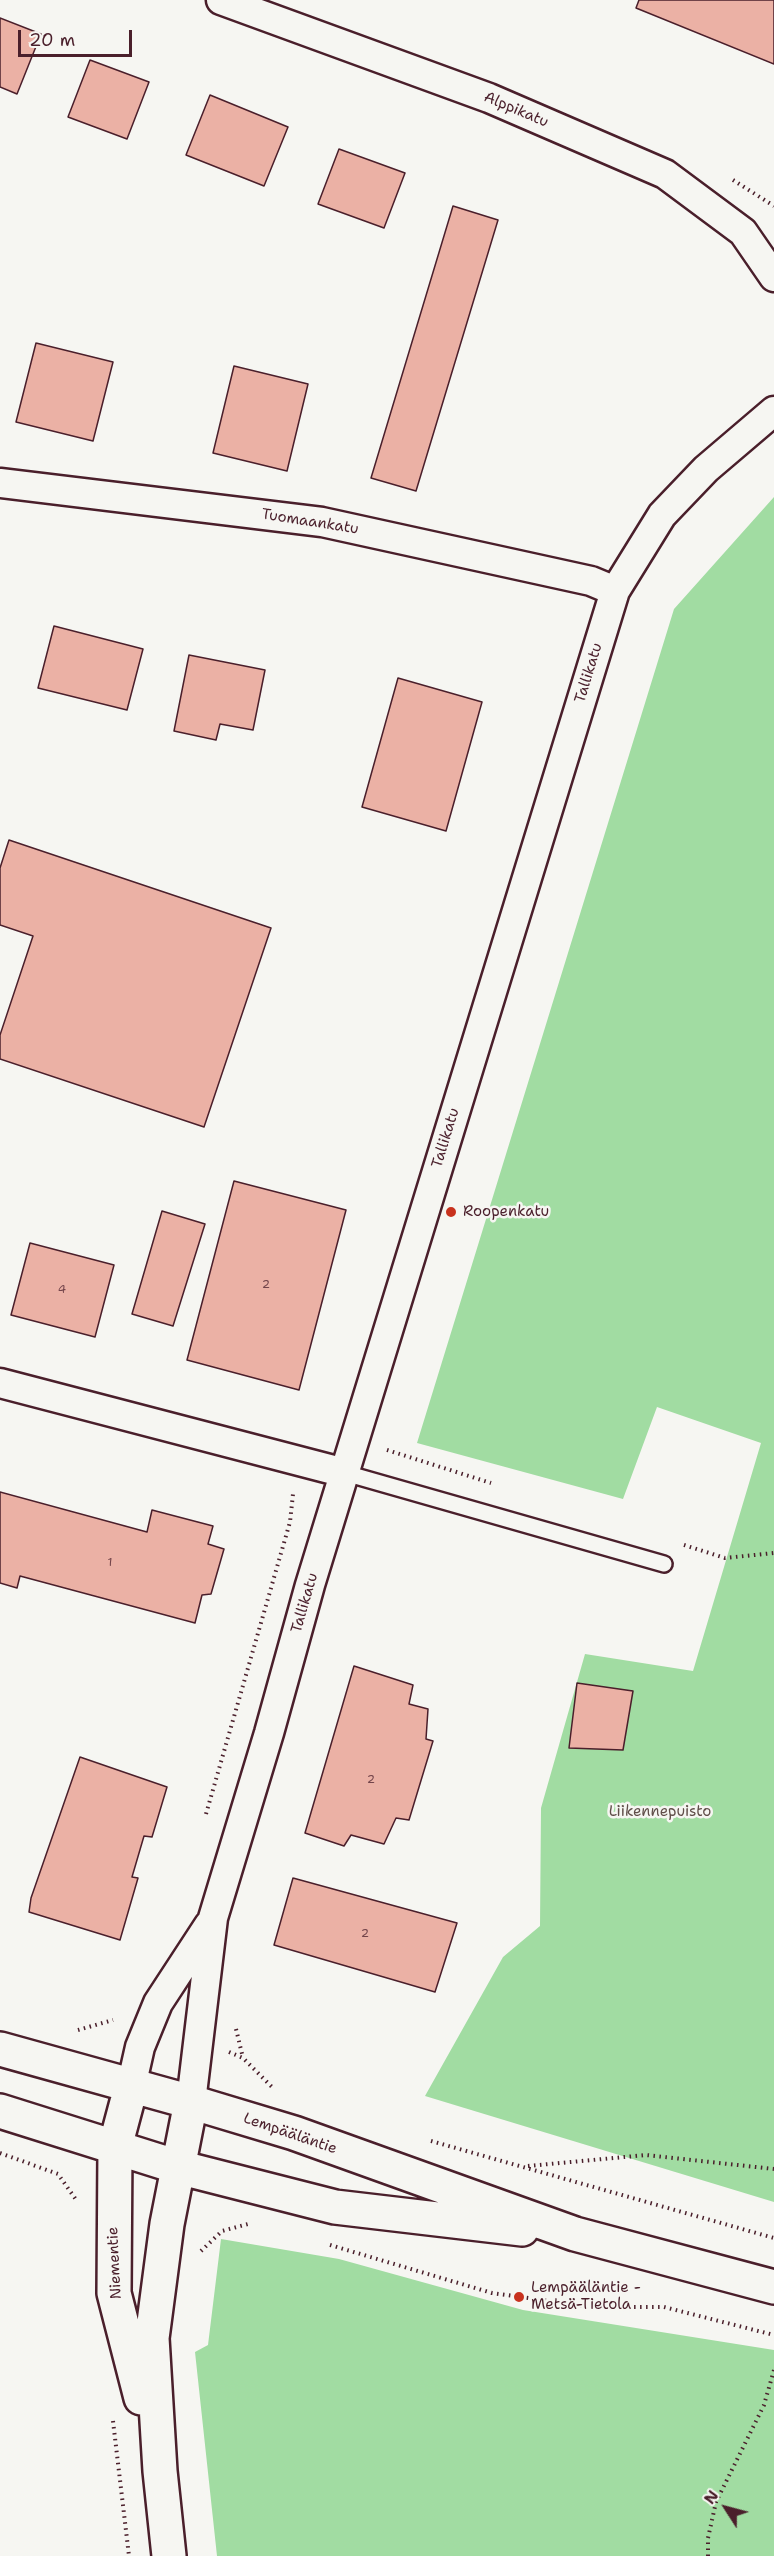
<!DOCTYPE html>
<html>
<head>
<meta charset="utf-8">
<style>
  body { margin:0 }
  #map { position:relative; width:774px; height:2556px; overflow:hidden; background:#f6f6f2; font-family:"Shantell Sans",sans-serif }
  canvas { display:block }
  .north { position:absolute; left:696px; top:2478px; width:60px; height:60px; -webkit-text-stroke:4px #f6f6f2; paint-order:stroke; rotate:306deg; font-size:16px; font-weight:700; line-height:24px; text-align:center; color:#4a1f2b }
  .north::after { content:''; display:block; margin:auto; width:21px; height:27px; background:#4a1f2b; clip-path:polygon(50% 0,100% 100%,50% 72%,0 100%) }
  .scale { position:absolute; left:18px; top:30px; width:114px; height:27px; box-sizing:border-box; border:3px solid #4a1f2b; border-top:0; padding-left:8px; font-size:18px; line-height:21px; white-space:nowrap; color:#4a1f2b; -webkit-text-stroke:4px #f6f6f2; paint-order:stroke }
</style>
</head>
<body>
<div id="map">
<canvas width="774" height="2556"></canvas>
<div class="north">N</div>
<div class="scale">20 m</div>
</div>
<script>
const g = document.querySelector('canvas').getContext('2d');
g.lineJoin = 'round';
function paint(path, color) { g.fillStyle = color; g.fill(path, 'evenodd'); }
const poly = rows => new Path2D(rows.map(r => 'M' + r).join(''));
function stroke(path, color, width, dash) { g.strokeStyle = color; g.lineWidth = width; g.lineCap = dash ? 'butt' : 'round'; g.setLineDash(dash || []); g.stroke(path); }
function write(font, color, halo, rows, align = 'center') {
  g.font = font + ' "Shantell Sans",sans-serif'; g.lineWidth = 5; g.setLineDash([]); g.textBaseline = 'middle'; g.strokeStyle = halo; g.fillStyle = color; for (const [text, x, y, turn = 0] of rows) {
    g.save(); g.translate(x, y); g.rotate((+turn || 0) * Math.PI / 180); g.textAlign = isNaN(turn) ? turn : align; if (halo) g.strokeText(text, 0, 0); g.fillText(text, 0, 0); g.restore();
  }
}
paint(poly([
  [774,497,774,2202,425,2096,503,1957,540,1926,541,1808,585,1654,693,1671,761,1443,657,1407,623,1499,417,1443,674,609],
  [221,2239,339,2259,523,2310,774,2350,774,2556,217,2556,195,2352,208,2345]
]), '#a1dca2');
const building = poly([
  [639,0,774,0,774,64,636,8,639,0],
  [0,18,41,34,17,94,0,87,0,18],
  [90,60,149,82,127,139,68,117,90,60],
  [210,95,288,127,264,186,186,155,210,95],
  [339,149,405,173,384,228,318,204,339,149],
  [453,206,498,220,416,491,371,478,453,206],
  [36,343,113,362,93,441,16,422,36,343],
  [234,366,308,384,287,471,213,453,234,366],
  [54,626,143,649,127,710,38,688,54,626],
  [189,655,265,670,253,730,220,724,216,740,174,731,189,655],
  [398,678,482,702,446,831,362,807,398,678],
  [9,840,271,928,204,1127,0,1059,0,1035,33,936,0,925,0,868,9,840],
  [234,1181,346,1210,299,1390,187,1360,234,1181],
  [162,1211,205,1224,173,1326,132,1314,162,1211],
  [30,1243,114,1265,95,1337,11,1315,30,1243],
  [0,1492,147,1532,152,1510,213,1526,208,1544,224,1549,211,1594,202,1595,195,1623,20,1576,17,1588,0,1583,0,1492],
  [354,1666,413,1685,409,1704,428,1709,426,1739,433,1741,409,1820,396,1818,384,1844,351,1835,344,1846,305,1833,354,1666],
  [577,1683,633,1691,623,1750,569,1748,577,1683],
  [80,1757,167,1787,152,1837,144,1836,132,1877,138,1878,120,1940,29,1912,31,1898,80,1757],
  [293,1878,457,1923,435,1992,274,1945,293,1878]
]);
paint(building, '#ebb1a5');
stroke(building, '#4a1f2b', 1.5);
const service = poly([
  [345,1473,664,1564]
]);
const minor = poly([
  [221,0,489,98,665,174,743,232,774,277],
  [0,483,322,522,591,581,615,591],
  [0,1383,345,1473],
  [131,2087,140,2047,158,2003,209,1925],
  [191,2102,213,1918,269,1733,310,1585,615,591,662,515,706,469,774,411]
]);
const secondary = poly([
  [0,2049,191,2102,294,2133,575,2234,774,2287],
  [131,2087,115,2147,114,2293,141,2398],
  [0,2111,178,2167,335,2207,522,2229],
  [169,2556,160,2471,152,2338,167,2224,191,2102]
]);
stroke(service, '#4a1f2b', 20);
stroke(minor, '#4a1f2b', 33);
stroke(secondary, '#4a1f2b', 38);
stroke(poly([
  [733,180,774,206],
  [387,1450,491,1483],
  [684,1545,725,1558,774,1553],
  [206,1814,290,1522,293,1494],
  [236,2029,243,2058],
  [78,2030,113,2020],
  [229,2052,243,2058,272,2087],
  [431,2141,774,2238],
  [0,2153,58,2174,77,2201],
  [528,2166,646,2155,774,2169],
  [330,2245,492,2293,593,2307,664,2307,774,2335],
  [201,2251,222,2231,248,2224],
  [113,2421,129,2556],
  [708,2556,708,2538,716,2502,764,2405,774,2370]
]), '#4a1f2b', 4, [1.5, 4.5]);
stroke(service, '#f6f6f2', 15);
stroke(minor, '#f6f6f2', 28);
stroke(secondary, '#f6f6f2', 33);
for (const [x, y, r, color] of [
  [451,1212,6,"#c8321e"],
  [519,2297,6,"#c8321e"]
]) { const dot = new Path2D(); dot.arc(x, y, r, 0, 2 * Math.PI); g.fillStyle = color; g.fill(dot); stroke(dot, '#f6f6f2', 2); }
write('12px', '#72444a', null, [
  ["2",266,1285],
  ["4",62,1290],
  ["1",110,1563],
  ["2",371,1780],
  ["2",365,1934]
]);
write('15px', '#4a1f2b', '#f6f6f2', [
  ["Alppikatu",516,110,23],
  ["Tuomaankatu",310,522,9],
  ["Tallikatu",589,673,-73],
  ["Tallikatu",446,1138,-73],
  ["Tallikatu",305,1603,-74],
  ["Lempääläntie",290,2134,19],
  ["Niementie",115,2263,-93]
]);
write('15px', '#4a1f2b', '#f6f6f2', [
  ["Roopenkatu",463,1212],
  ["Lempääläntie -",531,2288],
  ["Metsä-Tietola",531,2305]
], 'left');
write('15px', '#604e49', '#f6f6f2', [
  ["Liikennepuisto",660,1812]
]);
</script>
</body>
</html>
